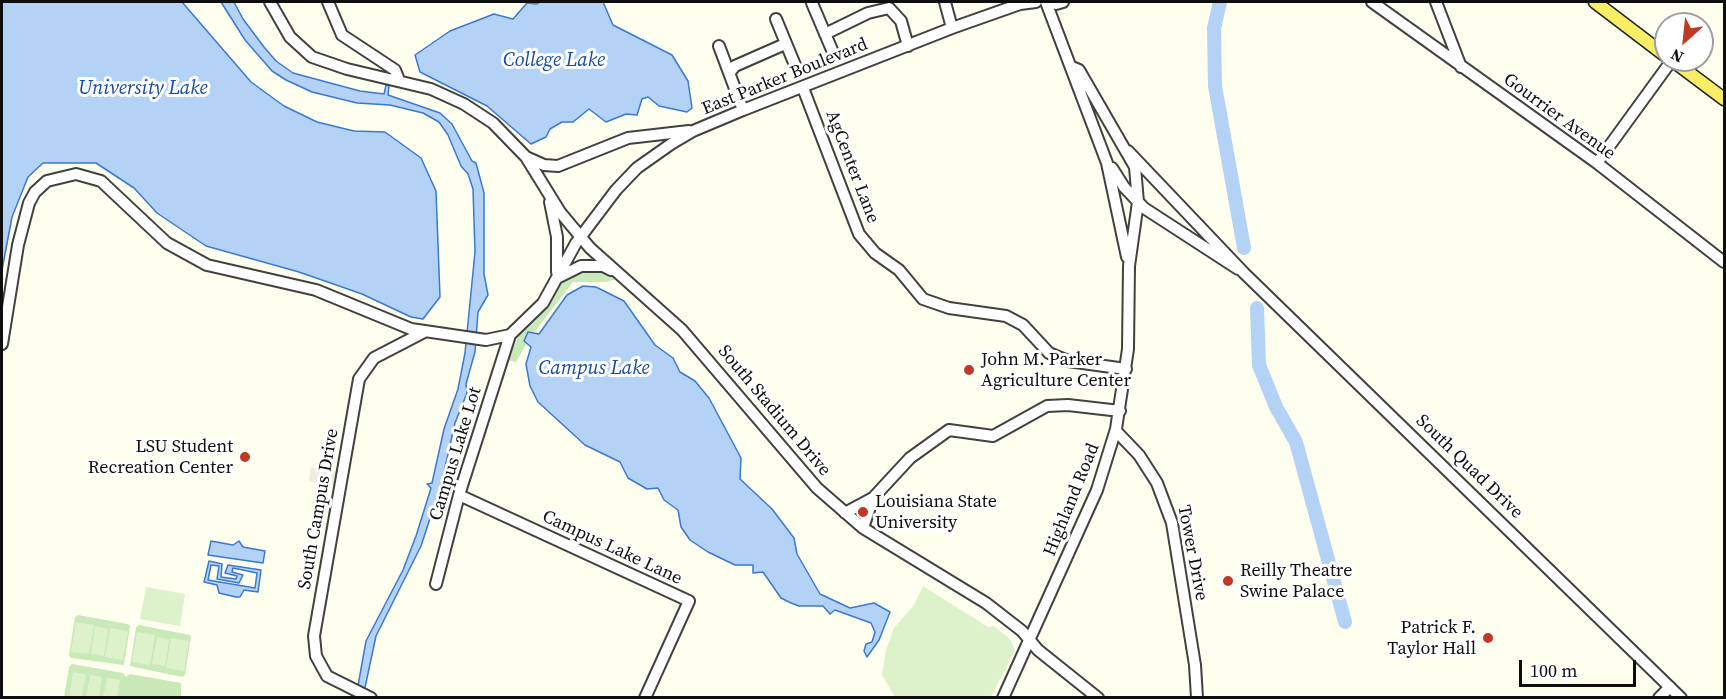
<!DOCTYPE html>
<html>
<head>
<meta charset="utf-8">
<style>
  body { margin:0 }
  #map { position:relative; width:1726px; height:699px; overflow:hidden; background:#ffffef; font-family:"Source Serif 4",serif }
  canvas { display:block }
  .frame { position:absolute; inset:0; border:3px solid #0e0e0e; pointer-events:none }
  .north { position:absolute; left:1654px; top:12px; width:60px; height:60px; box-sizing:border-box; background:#fff; border:2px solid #9f9f9f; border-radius:50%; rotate:207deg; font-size:16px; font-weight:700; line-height:24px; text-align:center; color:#0e0e0e }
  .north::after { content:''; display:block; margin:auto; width:21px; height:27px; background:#bf3925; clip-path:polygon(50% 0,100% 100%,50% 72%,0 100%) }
  .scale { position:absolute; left:1519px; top:660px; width:117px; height:27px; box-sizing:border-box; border:3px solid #0e0e0e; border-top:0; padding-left:8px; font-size:18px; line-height:21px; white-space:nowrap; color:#0e0e0e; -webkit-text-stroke:4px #fff; paint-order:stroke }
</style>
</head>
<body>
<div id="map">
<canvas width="1726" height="699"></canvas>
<div class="frame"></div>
<div class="north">N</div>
<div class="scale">100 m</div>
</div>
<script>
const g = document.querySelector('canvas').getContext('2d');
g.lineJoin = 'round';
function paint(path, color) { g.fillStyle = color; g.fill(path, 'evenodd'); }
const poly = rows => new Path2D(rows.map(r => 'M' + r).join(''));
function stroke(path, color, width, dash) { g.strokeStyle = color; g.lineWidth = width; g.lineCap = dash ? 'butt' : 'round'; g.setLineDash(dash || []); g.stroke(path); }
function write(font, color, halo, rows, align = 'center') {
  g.font = font + ' "Source Serif 4",serif'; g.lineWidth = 6; g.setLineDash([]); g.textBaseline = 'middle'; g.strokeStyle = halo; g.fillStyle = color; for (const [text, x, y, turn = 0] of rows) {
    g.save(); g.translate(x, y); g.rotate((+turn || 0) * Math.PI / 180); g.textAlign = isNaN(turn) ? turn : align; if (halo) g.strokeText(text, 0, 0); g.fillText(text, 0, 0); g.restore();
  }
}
paint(poly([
  [590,268,610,274,617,279,606,282,573,282,533,334,529,332,524,341,527,343,516,362,508,360,519,335,544,309,561,281],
  [78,615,128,624,130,626,124,665,71,658,69,655,75,617],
  [139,625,190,635,191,637,185,675,182,677,130,666,136,627],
  [72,664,123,673,126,677,130,674,181,683,181,697,64,698,69,667]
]), '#c9e9b8');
paint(poly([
  [923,586,988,627,994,626,1010,639,1015,650,991,697,895,697,882,675,886,650,894,628,914,605],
  [146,587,185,594,180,626,140,619],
  [76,622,94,625,89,654,71,652],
  [95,626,108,629,104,656,91,654],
  [110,628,128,631,123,660,105,657],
  [137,632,155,635,150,665,132,662],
  [157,637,169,639,165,666,152,664],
  [171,638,189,641,184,671,166,668],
  [73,672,86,674,82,697,69,697],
  [90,675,102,677,99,697,86,697],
  [107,678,120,680,117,697,103,697]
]), '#ddf1ca');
paint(poly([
  [311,467,339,472,336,485,309,481]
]), '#efedde');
const water = poly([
  [2,2,182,2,251,82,284,106,317,122,354,131,385,132,421,158,436,191,440,297,423,319,411,317,362,294,299,272,206,246,157,213,134,188,96,163,43,163,28,177,12,217,2,270,2,2],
  [221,2,234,2,243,19,264,47,276,61,293,73,360,91,384,94,386,85,389,85,388,95,440,113,452,124,472,161,476,163,484,193,484,274,488,295,478,312,475,352,466,384,467,393,455,423,441,485,421,546,376,636,363,697,356,697,366,641,403,570,416,536,431,488,427,484,432,483,444,429,458,389,465,353,475,252,473,189,468,174,461,166,448,135,439,122,423,113,390,105,357,103,312,92,286,80,272,71,245,40,221,2],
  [540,2,603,2,613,25,672,55,688,81,692,108,687,112,659,106,648,97,642,99,637,115,626,114,606,122,589,109,573,122,562,122,550,129,546,137,531,144,487,106,420,72,415,55,450,31,494,14,513,19,527,3,537,4,540,2],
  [583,286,596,287,624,301,655,345,673,358,680,372,695,381,709,398,741,458,740,479,772,509,794,538,797,554,820,594,850,608,874,603,890,612,879,640,867,657,864,651,866,644,872,642,875,632,871,623,835,610,830,614,823,606,799,606,791,603,781,598,763,572,753,573,753,565,735,565,708,552,690,540,681,527,678,510,664,500,658,488,647,489,628,478,620,462,585,445,538,402,530,386,526,364,531,347,524,341,528,332,539,334,567,295,583,286],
  [211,541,233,545,239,541,243,547,265,551,263,563,208,555,211,541],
  [209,561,222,564,221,577,236,579,237,576,225,573,228,565,261,570,258,592,244,590,240,597,236,597,219,593,217,585,204,582,209,561],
  [211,565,219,566,217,579,239,583,243,575,232,572,233,568,257,573,255,588,208,580,211,565]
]);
paint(water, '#b4d2f6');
stroke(water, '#3a79cd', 1.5);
stroke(poly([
  [1220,2,1214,28,1215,86,1244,248],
  [1257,308,1259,365,1276,407,1296,442,1345,622]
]), '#b4d2f6', 14);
const minor = poly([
  [270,2,290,37,312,57,347,69,431,89,464,104,493,123,526,157,560,212,590,248,682,330,817,488,863,528,986,603,1022,631,1038,650,1098,698],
  [328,2,342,35,395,70,399,80],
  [945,2,952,28],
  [1046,2,1107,163,1127,257],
  [1048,2,1056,4,1063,2],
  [1372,2,1597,163,1724,262],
  [1436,2,1461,67],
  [812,3,832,50],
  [776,19,797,70],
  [825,34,868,13,889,8,901,21,908,46],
  [719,46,743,110],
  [730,72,735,66,785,44],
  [803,88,859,234,875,253,899,270,923,299,949,308,1006,316,1023,325,1049,353,1068,361,1126,369],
  [1128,151,1244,273,1681,698],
  [526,157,544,165,558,166,628,138,689,131],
  [1597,163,1672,60],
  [1112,168,1124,187,1144,208,1238,269],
  [550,202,557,237,557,272],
  [559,277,581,266,603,266,611,270],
  [2,344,18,245,29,203,35,192,47,181,76,174,101,181,167,243,207,265,316,290,411,329,486,340,510,335,543,303,576,243,616,190,637,168,671,144,693,131,743,110,952,28,1020,4,1036,2],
  [1116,431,1139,455,1157,483,1172,523,1195,665,1197,698],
  [459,495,689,601,645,698],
  [845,513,873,498],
  [863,528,873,498,910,458,949,430,993,436,1047,406,1068,405,1120,411],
  [436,584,459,495,510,335],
  [371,698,327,676,316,656,314,636,359,379,374,358,424,332],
  [1003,698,1097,490,1116,429,1128,349,1129,266,1138,202,1135,167,1079,70,1072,67],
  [1659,698,1670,687]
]);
const major = poly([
  [1595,2,1666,56],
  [1672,60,1724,99]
]);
stroke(minor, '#414141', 14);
stroke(major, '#1f1f1f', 15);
stroke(minor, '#fff', 10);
stroke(major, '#f8ee65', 12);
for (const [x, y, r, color] of [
  [969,370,6,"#bf3925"],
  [245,457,6,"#bf3925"],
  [863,512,6,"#bf3925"],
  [1228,581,6,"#bf3925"],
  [1488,638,6,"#bf3925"]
]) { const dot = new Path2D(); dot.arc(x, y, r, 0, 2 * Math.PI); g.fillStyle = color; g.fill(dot); stroke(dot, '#fff', 2); }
write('18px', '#0e0e0e', '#fff', [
  ["East Parker Boulevard",785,77,-22],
  ["Gourrier Avenue",1559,117,36],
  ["AgCenter Lane",852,167,69],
  ["South Stadium Drive",774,411,50],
  ["Campus Lake Lot",456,454,-73],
  ["South Quad Drive",1469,467,44],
  ["Highland Road",1072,500,-68],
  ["South Campus Drive",319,509,-80],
  ["Campus Lake Lane",612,548,25],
  ["Tower Drive",1192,553,79]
]);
write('18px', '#0e0e0e', '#fff', [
  ["John M. Parker",981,360],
  ["Agriculture Center",981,381],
  ["LSU Student",233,447,"right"],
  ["Recreation Center",233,468,"right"],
  ["Louisiana State",875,502],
  ["University",875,523],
  ["Reilly Theatre",1240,571],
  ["Swine Palace",1240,592],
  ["Patrick F.",1476,628,"right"],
  ["Taylor Hall",1476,649,"right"]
], 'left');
write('italic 20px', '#174ca0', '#fff', [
  ["College Lake",554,61],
  ["University Lake",143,89],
  ["Campus Lake",594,369]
]);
</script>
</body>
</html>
